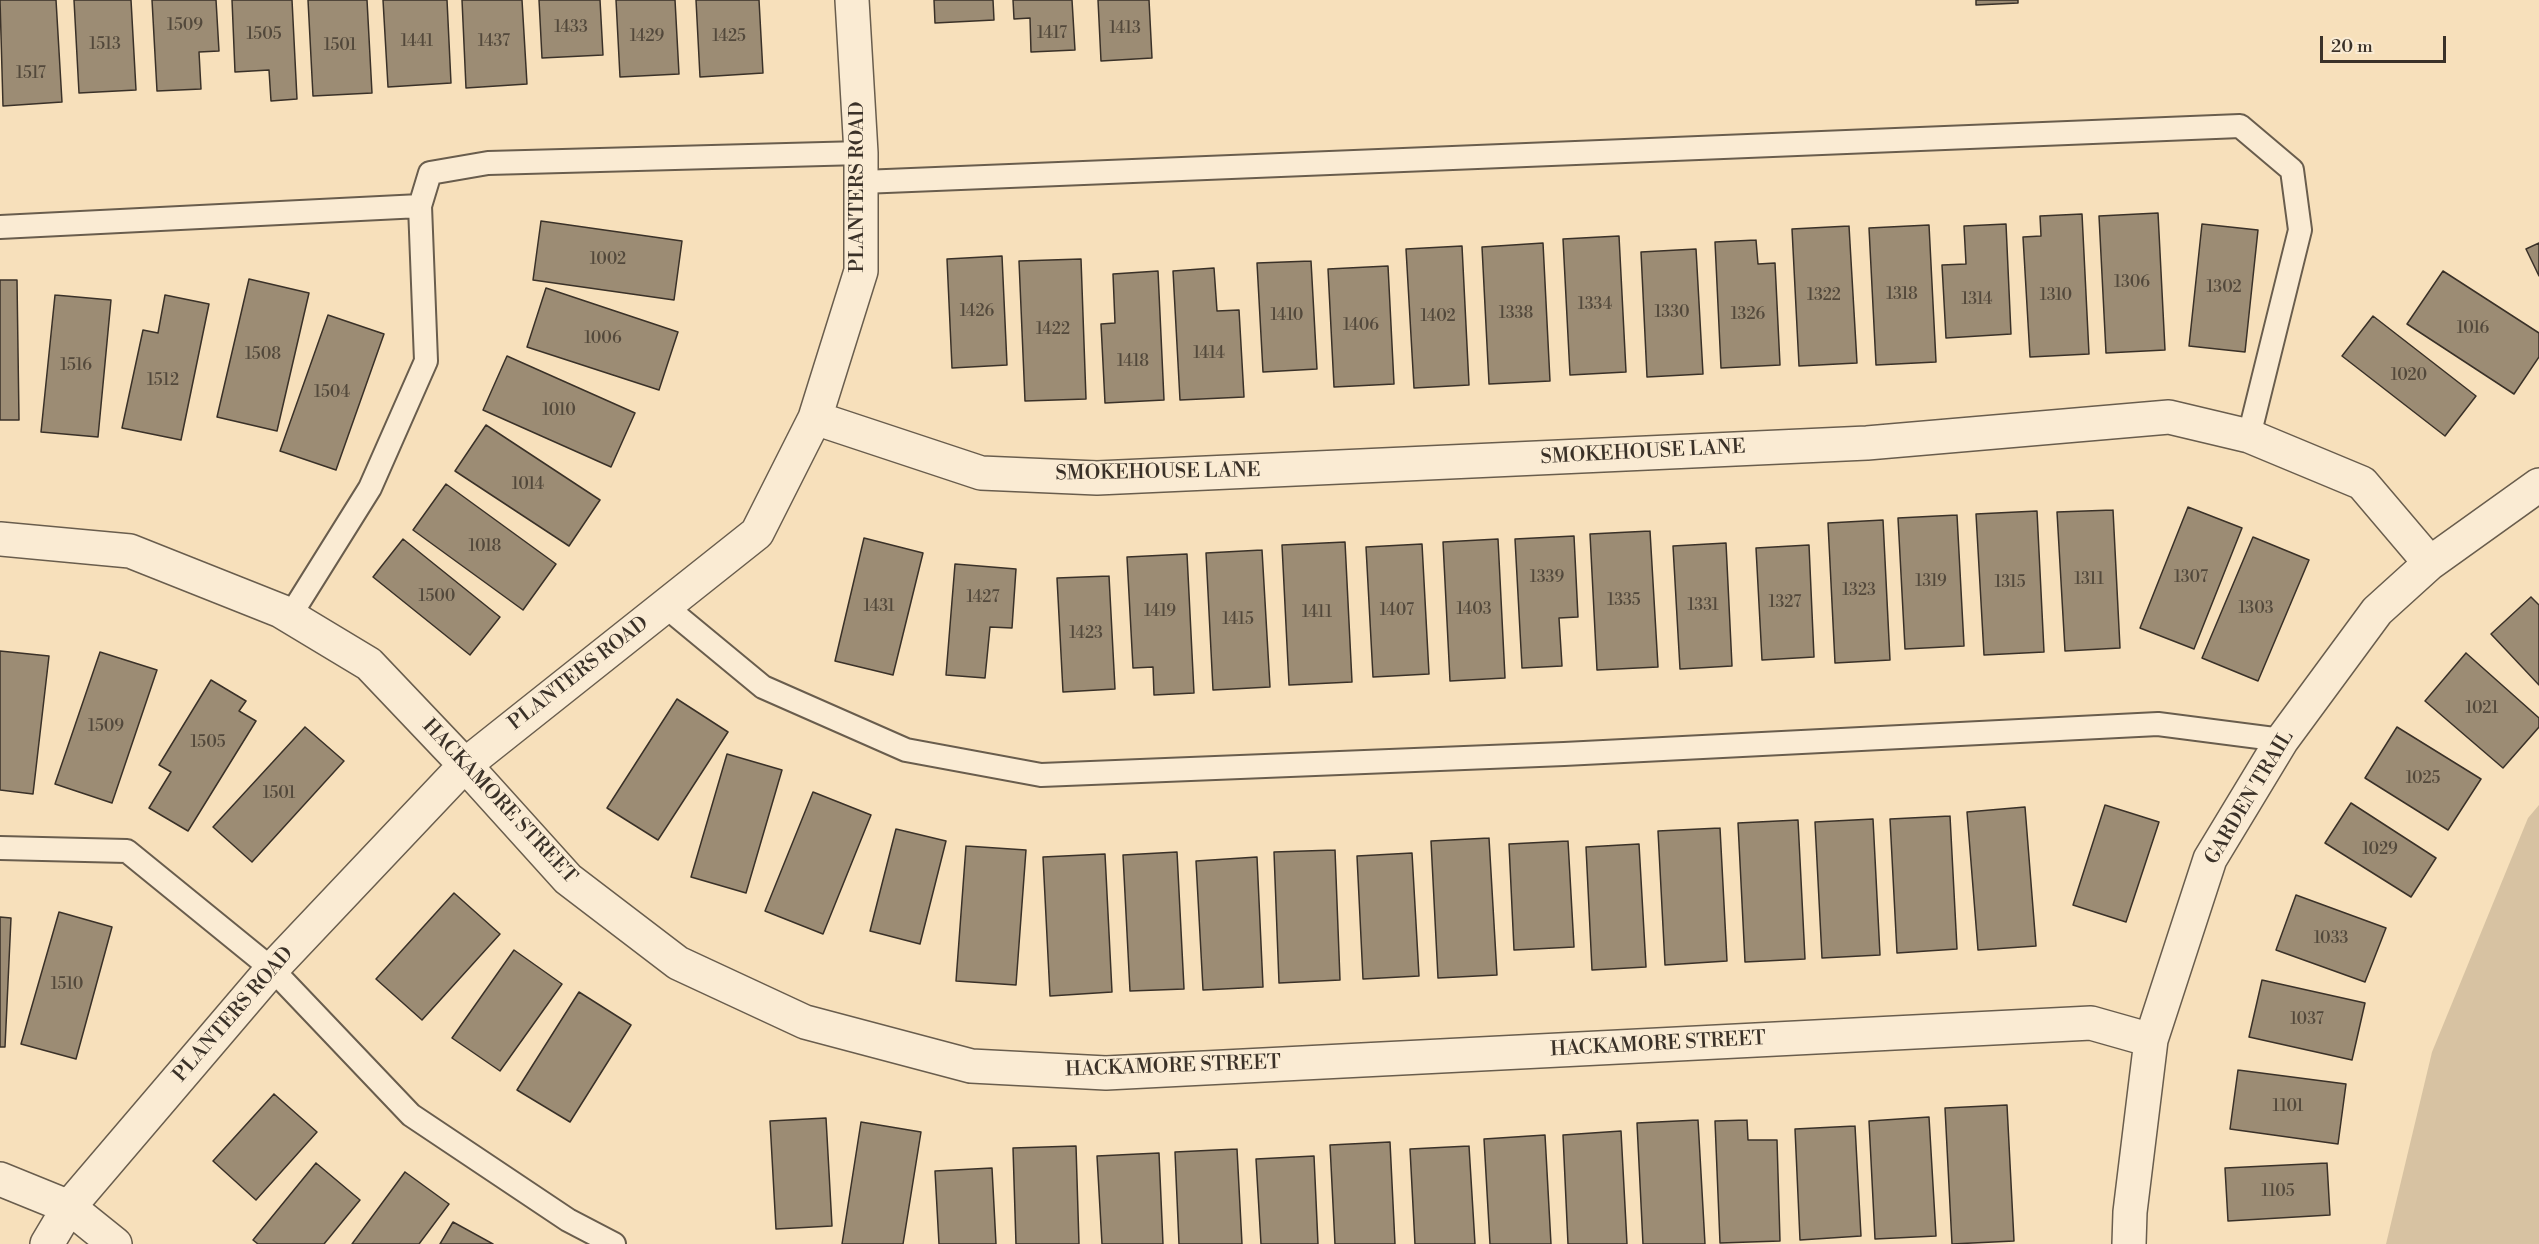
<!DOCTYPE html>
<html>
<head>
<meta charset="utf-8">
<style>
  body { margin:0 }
  #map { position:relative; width:2539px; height:1244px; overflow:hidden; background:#f7e0bb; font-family:"Libre Bodoni",serif }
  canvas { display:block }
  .scale { position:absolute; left:2320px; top:36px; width:126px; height:27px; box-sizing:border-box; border:3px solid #3a3128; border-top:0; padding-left:8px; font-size:18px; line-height:21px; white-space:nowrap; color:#3a3128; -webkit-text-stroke:4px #faebd3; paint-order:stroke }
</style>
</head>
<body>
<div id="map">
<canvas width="2539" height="1244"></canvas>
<div class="scale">20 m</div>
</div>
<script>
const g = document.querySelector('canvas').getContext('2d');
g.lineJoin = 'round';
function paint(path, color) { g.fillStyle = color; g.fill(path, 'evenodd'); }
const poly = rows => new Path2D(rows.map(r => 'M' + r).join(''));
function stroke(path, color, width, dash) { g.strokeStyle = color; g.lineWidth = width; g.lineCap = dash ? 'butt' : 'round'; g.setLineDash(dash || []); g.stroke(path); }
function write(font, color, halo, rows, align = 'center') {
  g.font = font + ' "Libre Bodoni",serif'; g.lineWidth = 4.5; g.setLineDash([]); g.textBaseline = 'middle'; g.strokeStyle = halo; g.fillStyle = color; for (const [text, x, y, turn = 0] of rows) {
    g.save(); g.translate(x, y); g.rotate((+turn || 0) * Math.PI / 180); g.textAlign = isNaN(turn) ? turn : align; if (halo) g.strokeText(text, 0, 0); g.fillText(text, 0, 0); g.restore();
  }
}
paint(poly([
  [2539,805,2539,1244,2386,1244,2432,1052,2528,818]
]), '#d7c2a2');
const building = poly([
  [0,0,56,0,62,102,3,106,0,0],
  [74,0,131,0,136,90,79,93,74,0],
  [152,0,216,0,219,51,199,52,201,89,157,91,152,0],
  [232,0,292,0,297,99,271,101,269,70,235,72,232,0],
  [308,0,367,0,372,93,313,96,308,0],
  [383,0,447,0,451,83,388,87,383,0],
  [462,0,522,0,527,84,466,88,462,0],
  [539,0,600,0,603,55,542,58,539,0],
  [616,0,675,0,679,74,620,77,616,0],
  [696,0,759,0,763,73,700,77,696,0],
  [934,0,993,0,994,20,935,23,934,0],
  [1013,0,1072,0,1075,50,1031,52,1030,18,1014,19,1013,0],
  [1098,0,1149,0,1152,58,1101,61,1098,0],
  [1976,0,2018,0,2018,3,1976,5,1976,0],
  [2158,213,2165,350,2106,353,2099,216,2158,213],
  [2082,214,2089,354,2030,357,2023,237,2041,236,2040,216,2082,214],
  [541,221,682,241,674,300,533,280,541,221],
  [2006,224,2011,334,1946,338,1942,265,1966,264,1964,226,2006,224],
  [2202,224,2258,230,2245,352,2189,346,2202,224],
  [1929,225,1936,362,1876,365,1869,228,1929,225],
  [1849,226,1857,363,1799,366,1792,229,1849,226],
  [1619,236,1626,372,1570,375,1563,239,1619,236],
  [1756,240,1758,264,1775,263,1780,365,1721,368,1715,242,1756,240],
  [1543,243,1550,381,1489,384,1482,247,1543,243],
  [2539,243,2539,276,2526,249,2539,243],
  [1462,246,1469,385,1414,388,1406,249,1462,246],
  [1696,249,1703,374,1647,377,1641,252,1696,249],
  [1002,256,1007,365,952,368,947,259,1002,256],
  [1081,259,1086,399,1025,401,1019,261,1081,259],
  [1311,261,1317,369,1263,372,1257,263,1311,261],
  [1388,266,1394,384,1334,387,1328,269,1388,266],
  [1214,268,1217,311,1239,310,1244,397,1180,400,1173,271,1214,268],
  [1158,271,1164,400,1105,403,1101,324,1115,323,1113,274,1158,271],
  [2443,271,2539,333,2539,357,2514,394,2407,324,2443,271],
  [249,279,309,293,277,431,217,417,249,279],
  [0,280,17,280,19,420,0,420,0,280],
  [546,288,678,332,659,390,527,347,546,288],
  [55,295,111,300,98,437,41,432,55,295],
  [165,295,209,304,181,440,122,428,143,330,158,333,165,295],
  [328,315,384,334,336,470,280,451,328,315],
  [2373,316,2476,396,2445,436,2342,356,2373,316],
  [507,356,635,413,611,467,483,410,507,356],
  [486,425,600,500,569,546,455,471,486,425],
  [446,484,556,564,523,610,413,530,446,484],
  [2188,507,2242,528,2194,649,2140,628,2188,507],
  [2113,510,2120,648,2065,651,2057,512,2113,510],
  [2037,511,2044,652,1984,655,1976,514,2037,511],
  [1957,515,1964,646,1905,649,1898,518,1957,515],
  [1883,520,1890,660,1835,663,1828,523,1883,520],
  [1650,531,1658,667,1597,670,1590,534,1650,531],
  [1574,536,1578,617,1559,618,1562,666,1522,668,1515,539,1574,536],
  [2253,537,2309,560,2258,681,2202,658,2253,537],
  [864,538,923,553,893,675,835,661,864,538],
  [403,539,500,617,470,655,373,577,403,539],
  [1498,539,1505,678,1450,681,1443,542,1498,539],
  [1345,542,1352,682,1289,685,1282,545,1345,542],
  [1726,543,1732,666,1680,669,1673,546,1726,543],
  [1422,544,1429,674,1373,677,1366,547,1422,544],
  [1809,545,1814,657,1762,660,1756,548,1809,545],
  [1262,550,1270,687,1213,690,1206,553,1262,550],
  [1187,554,1194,693,1154,695,1153,667,1133,668,1127,557,1187,554],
  [955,564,1016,569,1012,628,990,627,985,678,946,675,955,564],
  [1109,576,1115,689,1063,692,1057,578,1109,576],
  [2531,597,2539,605,2539,685,2491,634,2531,597],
  [0,651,49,656,33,794,0,790,0,651],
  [100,652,157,670,112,803,55,784,100,652],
  [2466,653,2539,718,2539,727,2503,768,2425,701,2466,653],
  [211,680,246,701,239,711,256,721,188,831,149,808,171,772,159,765,211,680],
  [677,699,728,732,658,840,607,808,677,699],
  [305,727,344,761,252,862,213,827,305,727],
  [2397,727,2481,779,2448,830,2365,778,2397,727],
  [727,754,782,770,746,893,691,877,727,754],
  [813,792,871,815,823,934,765,911,813,792],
  [2351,803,2436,858,2411,897,2325,843,2351,803],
  [2105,805,2159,822,2126,922,2073,905,2105,805],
  [2025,807,2036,946,1978,950,1967,812,2025,807],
  [1950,816,1957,949,1897,953,1890,819,1950,816],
  [1873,819,1880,955,1822,958,1815,822,1873,819],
  [1798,820,1805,959,1745,962,1738,823,1798,820],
  [1720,828,1727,961,1665,965,1658,831,1720,828],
  [896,829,946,841,920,944,870,931,896,829],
  [1489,838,1497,975,1438,978,1431,841,1489,838],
  [1568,841,1574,947,1514,950,1509,844,1568,841],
  [1639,844,1646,967,1592,970,1586,847,1639,844],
  [966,846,1026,850,1016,985,956,981,966,846],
  [1335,850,1340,980,1279,983,1274,852,1335,850],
  [1177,852,1184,989,1130,991,1123,855,1177,852],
  [1412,853,1419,976,1363,979,1357,856,1412,853],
  [1105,854,1112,992,1050,996,1043,857,1105,854],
  [1257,857,1263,987,1203,990,1196,861,1257,857],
  [454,893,500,934,422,1020,376,979,454,893],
  [2296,895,2386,928,2365,982,2276,950,2296,895],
  [59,912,112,927,76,1059,21,1044,59,912],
  [0,917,11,918,5,1047,0,1047,0,917],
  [514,950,562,984,500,1071,452,1038,514,950],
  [2262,980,2365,1003,2352,1060,2249,1037,2262,980],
  [579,992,631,1025,570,1122,517,1090,579,992],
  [2238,1070,2346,1084,2338,1144,2230,1129,2238,1070],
  [274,1094,317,1132,256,1200,213,1161,274,1094],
  [2007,1105,2014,1241,1952,1244,1945,1108,2007,1105],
  [1929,1117,1936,1236,1875,1239,1869,1121,1929,1117],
  [826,1118,832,1226,776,1229,770,1121,826,1118],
  [1698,1120,1705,1244,1643,1244,1637,1123,1698,1120],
  [1747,1120,1748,1140,1777,1140,1780,1241,1720,1243,1715,1121,1747,1120],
  [861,1122,921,1132,903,1244,842,1244,861,1122],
  [1855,1126,1861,1236,1800,1240,1795,1129,1855,1126],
  [1621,1131,1627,1244,1568,1244,1563,1135,1621,1131],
  [1545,1135,1551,1244,1490,1244,1484,1139,1545,1135],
  [1390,1142,1395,1244,1335,1244,1330,1145,1390,1142],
  [1076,1146,1079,1244,1016,1244,1013,1148,1076,1146],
  [1469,1146,1475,1244,1415,1244,1410,1149,1469,1146],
  [1237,1149,1242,1244,1179,1244,1175,1152,1237,1149],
  [1159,1153,1163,1244,1102,1244,1097,1156,1159,1153],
  [1314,1156,1318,1244,1261,1244,1256,1159,1314,1156],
  [316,1163,360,1200,324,1244,258,1244,253,1240,316,1163],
  [2327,1163,2330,1215,2228,1221,2225,1168,2327,1163],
  [992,1168,996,1244,939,1244,935,1171,992,1168],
  [405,1172,449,1204,419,1244,352,1244,405,1172],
  [453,1222,493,1244,440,1244,453,1222]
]);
paint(building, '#9c8c74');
stroke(building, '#3a3128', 1.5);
const service = poly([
  [862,182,2240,126,2292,170,2300,230,2249,436],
  [0,227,420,206],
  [665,606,763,687,906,750,1041,775,1564,754,2158,724,2282,740],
  [290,616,370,488,426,361,420,206,430,173,488,163,861,153],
  [0,848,127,851,272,969,411,1115,568,1220,614,1244]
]);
const minor = poly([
  [815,418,981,473,1097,478,1867,443,2169,417,2249,436,2362,483,2430,563],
  [0,539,130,551,281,611,369,664,465,765,568,879,678,963,805,1022,971,1066,1106,1073,2091,1023,2151,1040],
  [0,1179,69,1207,115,1244],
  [47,1244,69,1207,272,969,465,765,757,533,815,418,861,271,861,153,852,0],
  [2129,1244,2130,1212,2151,1040,2210,859,2282,740,2377,611,2430,563,2539,485]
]);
stroke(service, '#695d4d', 26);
stroke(minor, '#695d4d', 36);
stroke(service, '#faebd3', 22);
stroke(minor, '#faebd3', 33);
write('16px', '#52483b', null, [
  ["1509",185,26],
  ["1433",571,28],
  ["1413",1125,29],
  ["1417",1052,34],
  ["1505",264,35],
  ["1429",647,37],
  ["1425",729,37],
  ["1441",417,42],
  ["1437",494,42],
  ["1513",105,45],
  ["1501",340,46],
  ["1517",31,74],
  ["1002",608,260],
  ["1306",2132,283],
  ["1302",2224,288],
  ["1318",1902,295],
  ["1322",1824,296],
  ["1310",2056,296],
  ["1314",1977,300],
  ["1334",1595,305],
  ["1426",977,312],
  ["1330",1672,313],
  ["1338",1516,314],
  ["1326",1748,315],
  ["1410",1287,316],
  ["1402",1438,317],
  ["1406",1361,326],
  ["1016",2473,329],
  ["1422",1053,330],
  ["1006",603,339],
  ["1414",1209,354],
  ["1508",263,355],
  ["1418",1133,362],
  ["1516",76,366],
  ["1020",2409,376],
  ["1512",163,381],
  ["1504",332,393],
  ["1010",559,411],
  ["1014",528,485],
  ["1018",485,547],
  ["1339",1547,578],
  ["1307",2191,578],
  ["1311",2089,580],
  ["1319",1931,582],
  ["1315",2010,583],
  ["1323",1859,591],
  ["1500",437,597],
  ["1427",983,598],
  ["1335",1624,601],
  ["1327",1785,603],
  ["1331",1703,606],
  ["1431",879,607],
  ["1303",2256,609],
  ["1403",1474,610],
  ["1407",1397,611],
  ["1419",1160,612],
  ["1411",1317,613],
  ["1415",1238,620],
  ["1423",1086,634],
  ["1021",2482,709],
  ["1509",106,727],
  ["1505",208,743],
  ["1025",2423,779],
  ["1501",279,794],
  ["1029",2380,850],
  ["1033",2331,939],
  ["1510",67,985],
  ["1037",2307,1020],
  ["1101",2288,1107],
  ["1105",2278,1192]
]);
write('20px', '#3a3128', '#faebd3', [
  ["PLANTERS ROAD",858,187,-90],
  ["SMOKEHOUSE LANE",1643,453,-3],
  ["SMOKEHOUSE LANE",1158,473,-1],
  ["PLANTERS ROAD",579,674,-38],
  ["GARDEN TRAIL",2250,798,-59],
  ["HACKAMORE STREET",499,802,47],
  ["PLANTERS ROAD",234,1015,-49],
  ["HACKAMORE STREET",1658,1045,-3],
  ["HACKAMORE STREET",1173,1067,-2]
]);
</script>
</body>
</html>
